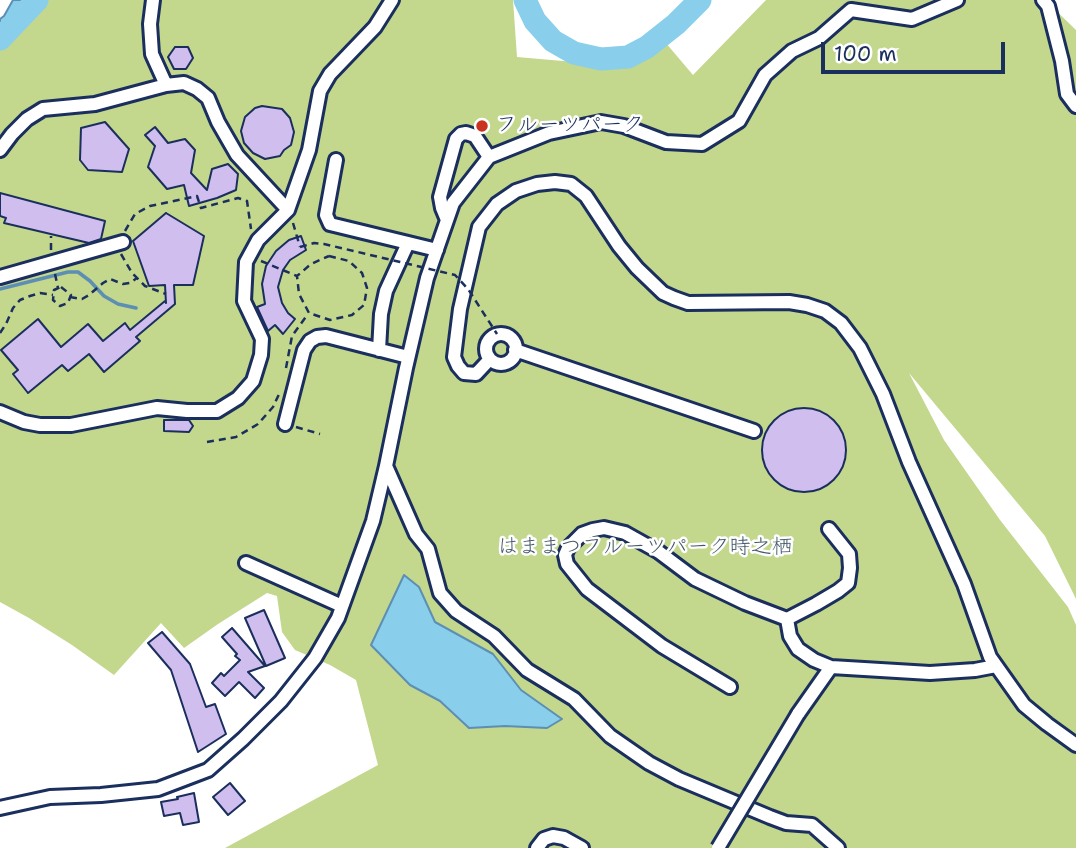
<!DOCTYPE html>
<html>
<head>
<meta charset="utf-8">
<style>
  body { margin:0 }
  #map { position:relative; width:1076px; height:848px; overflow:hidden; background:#fff; font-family:"Shantell Sans",sans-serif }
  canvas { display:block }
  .scale { position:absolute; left:821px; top:42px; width:184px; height:32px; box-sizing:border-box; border:4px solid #1b2f5e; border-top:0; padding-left:9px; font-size:21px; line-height:24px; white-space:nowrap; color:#1b2f5e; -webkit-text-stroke:5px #fff; paint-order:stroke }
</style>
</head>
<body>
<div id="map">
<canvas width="1076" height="848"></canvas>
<div class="scale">100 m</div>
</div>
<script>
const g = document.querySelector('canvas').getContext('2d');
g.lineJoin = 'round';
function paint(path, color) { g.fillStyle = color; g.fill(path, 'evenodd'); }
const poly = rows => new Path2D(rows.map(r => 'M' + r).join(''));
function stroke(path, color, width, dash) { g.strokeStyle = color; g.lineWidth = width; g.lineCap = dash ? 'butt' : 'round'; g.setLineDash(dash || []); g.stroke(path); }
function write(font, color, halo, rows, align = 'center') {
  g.font = font + ' "Shantell Sans","Klee One",sans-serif'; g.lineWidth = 5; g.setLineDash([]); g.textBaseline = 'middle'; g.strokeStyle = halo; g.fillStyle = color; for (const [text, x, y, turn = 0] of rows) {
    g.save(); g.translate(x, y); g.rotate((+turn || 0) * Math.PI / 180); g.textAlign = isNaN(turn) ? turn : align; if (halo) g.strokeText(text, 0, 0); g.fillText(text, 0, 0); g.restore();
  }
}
paint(poly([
  [25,0,513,0,517,57,632,67,665,42,693,75,766,0,1045,0,1076,30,1076,599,1045,536,909,373,944,440,1000,520,1068,607,1076,625,1076,848,225,848,378,765,356,680,330,665,295,650,282,632,277,596,267,593,218,624,184,648,161,623,114,675,72,645,29,618,0,602,0,37]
]), '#c3d78d');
const water = poly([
  [13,0,32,0,24,11,0,32,0,19,4,16,13,0],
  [404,575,419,587,435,622,493,654,521,690,562,719,547,728,505,726,469,728,440,701,410,685,371,645,404,575]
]);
paint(water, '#89ceeb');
stroke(water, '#5d8eb3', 2);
stroke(poly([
  [0,289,68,272,78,272,90,281,104,296,118,304,136,308]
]), '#5d8eb3', 3.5);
stroke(poly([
  [525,0,535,21,553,41,574,53,601,59,628,57,647,47,676,24,700,0],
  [0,39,37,0]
]), '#89ceeb', 23);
const building = poly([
  [175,47,188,47,193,58,186,69,174,69,168,57,175,47],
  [262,106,282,109,290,118,294,132,291,145,284,150,280,156,265,159,253,153,244,143,241,131,245,117,255,108,262,106],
  [105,122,129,149,122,172,88,170,80,160,81,128,105,122],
  [155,127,168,143,185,139,195,150,191,173,207,190,212,169,228,164,238,174,236,190,217,198,189,206,184,185,167,189,148,167,155,146,145,135,155,127],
  [0,193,105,221,101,239,89,243,4,223,6,218,0,216,0,193],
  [166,213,204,236,193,285,174,285,175,304,136,337,140,341,104,372,89,354,68,371,62,365,28,393,13,374,18,370,1,350,38,319,61,347,88,324,103,341,125,323,130,330,165,301,166,303,165,285,149,286,133,241,166,213],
  [301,236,306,250,290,260,283,270,278,287,282,303,288,313,295,319,283,334,275,325,268,331,257,307,265,304,262,284,266,266,276,251,289,240,301,236],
  '762 450a42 42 0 1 1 84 0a42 42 0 1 1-84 0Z',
  [164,420,189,420,193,426,189,432,164,431,164,420],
  [264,610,285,658,266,666,245,618,264,610],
  [232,628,265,666,248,672,264,688,255,698,239,682,225,696,212,683,221,673,224,676,240,660,235,656,237,654,222,637,232,628],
  [162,632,190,664,206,707,215,704,226,734,198,752,171,670,148,643,162,632],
  [230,783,245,801,228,815,213,797,230,783],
  [194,793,199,822,183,825,180,813,164,816,161,802,178,799,177,797,194,793]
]);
paint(building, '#d0beef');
stroke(building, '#1b2f5e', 2);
const minor = poly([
  [153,0,150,24,152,54,166,85],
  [1043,0,1048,6,1062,61,1067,94,1076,106],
  [0,150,12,134,27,119,43,109,95,104,166,85,184,83,197,89,208,98,218,122,237,155,288,210],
  [336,160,326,215,330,224,437,250],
  [447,220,442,208,440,197,456,139,461,134,466,133,475,136,489,157],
  [0,277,123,242],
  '486 349a15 15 0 1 1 30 0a15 15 0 1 1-30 0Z',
  [379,350,381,314,386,291,408,243],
  [515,350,754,431],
  [490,359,476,374,464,373,458,366,454,357,460,309,479,227,497,204,516,191,537,184,555,182,571,184,586,196,619,246,637,268,663,293,674,298,688,303,789,302,807,305,825,311,841,323,860,348,883,394,909,462,964,584,990,657,1024,705,1047,724,1076,745],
  [0,412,24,422,40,425,71,425,157,408,187,411,217,411,238,398,253,381,261,355,262,339,244,301,246,262,258,240,288,210,309,150,320,91,330,74,375,27,392,0],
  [285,424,304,350,310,341,317,337,326,336,408,357],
  [386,466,416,534,428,549,440,593,456,611,494,636,527,670,574,699,610,736,649,763,679,779,770,817,786,823,812,825,838,848],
  [246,563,342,606],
  [787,619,790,636,798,649,814,660,831,667,930,673,975,670,996,666],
  [730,687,662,646,587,589,567,564,565,555,568,548,582,534,593,530,604,528,625,533,659,552,695,579,745,603,787,619,816,604,838,591,848,583,850,568,849,554,829,529],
  [798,714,831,667],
  [0,808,50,797,101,795,158,789,208,770,243,739,281,701,315,658,338,618,373,521,386,466,406,368,427,278,453,203,489,157,549,133,601,122,624,126,666,142,702,144,739,121,765,75,792,51,819,38,851,10,912,19,957,0],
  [537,848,544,839,553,836,564,838,582,848]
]);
stroke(minor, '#1b2f5e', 18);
stroke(poly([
  [293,223,300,247],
  [125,231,135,214,150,206,197,196,201,208,238,198,247,201,251,229],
  [51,250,51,236],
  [121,254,132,273,145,286,166,294],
  [329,256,349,261,362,273,367,288,364,305,352,315,330,320,309,313,299,294,297,276,311,264,329,256],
  [261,261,297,276],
  [55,274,58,288],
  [61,287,71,295,68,303,60,306,53,300,54,290,61,287],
  [70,297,82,299,89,295,103,283,110,279,123,284,130,283,137,278],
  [0,333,6,324,13,308,20,300,30,296,40,293,53,295],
  [286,368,292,336,308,314],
  [296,427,320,434],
  [207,442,236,437,258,424,273,407,280,392]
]), '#1b2f5e', 2.5, [7, 5]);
stroke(minor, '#fff', 12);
const minorBridge = poly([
  [718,848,798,714]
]);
stroke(minorBridge, '#1b2f5e', 18, []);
stroke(poly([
  [300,247,314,243,324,244,455,275,468,289,497,334]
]), '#1b2f5e', 2.5, [7, 5]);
stroke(minorBridge, '#fff', 12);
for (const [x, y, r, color] of [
  [482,126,7,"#c8321e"]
]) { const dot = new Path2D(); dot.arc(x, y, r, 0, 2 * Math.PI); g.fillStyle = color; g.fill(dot); stroke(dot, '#fff', 2.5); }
write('21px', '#1b2f5e', '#fff', [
  ["フルーツパーク",496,126]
], 'left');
write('21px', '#45596a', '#fff', [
  ["はままつフルーツパーク時之栖",645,548]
]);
</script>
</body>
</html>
